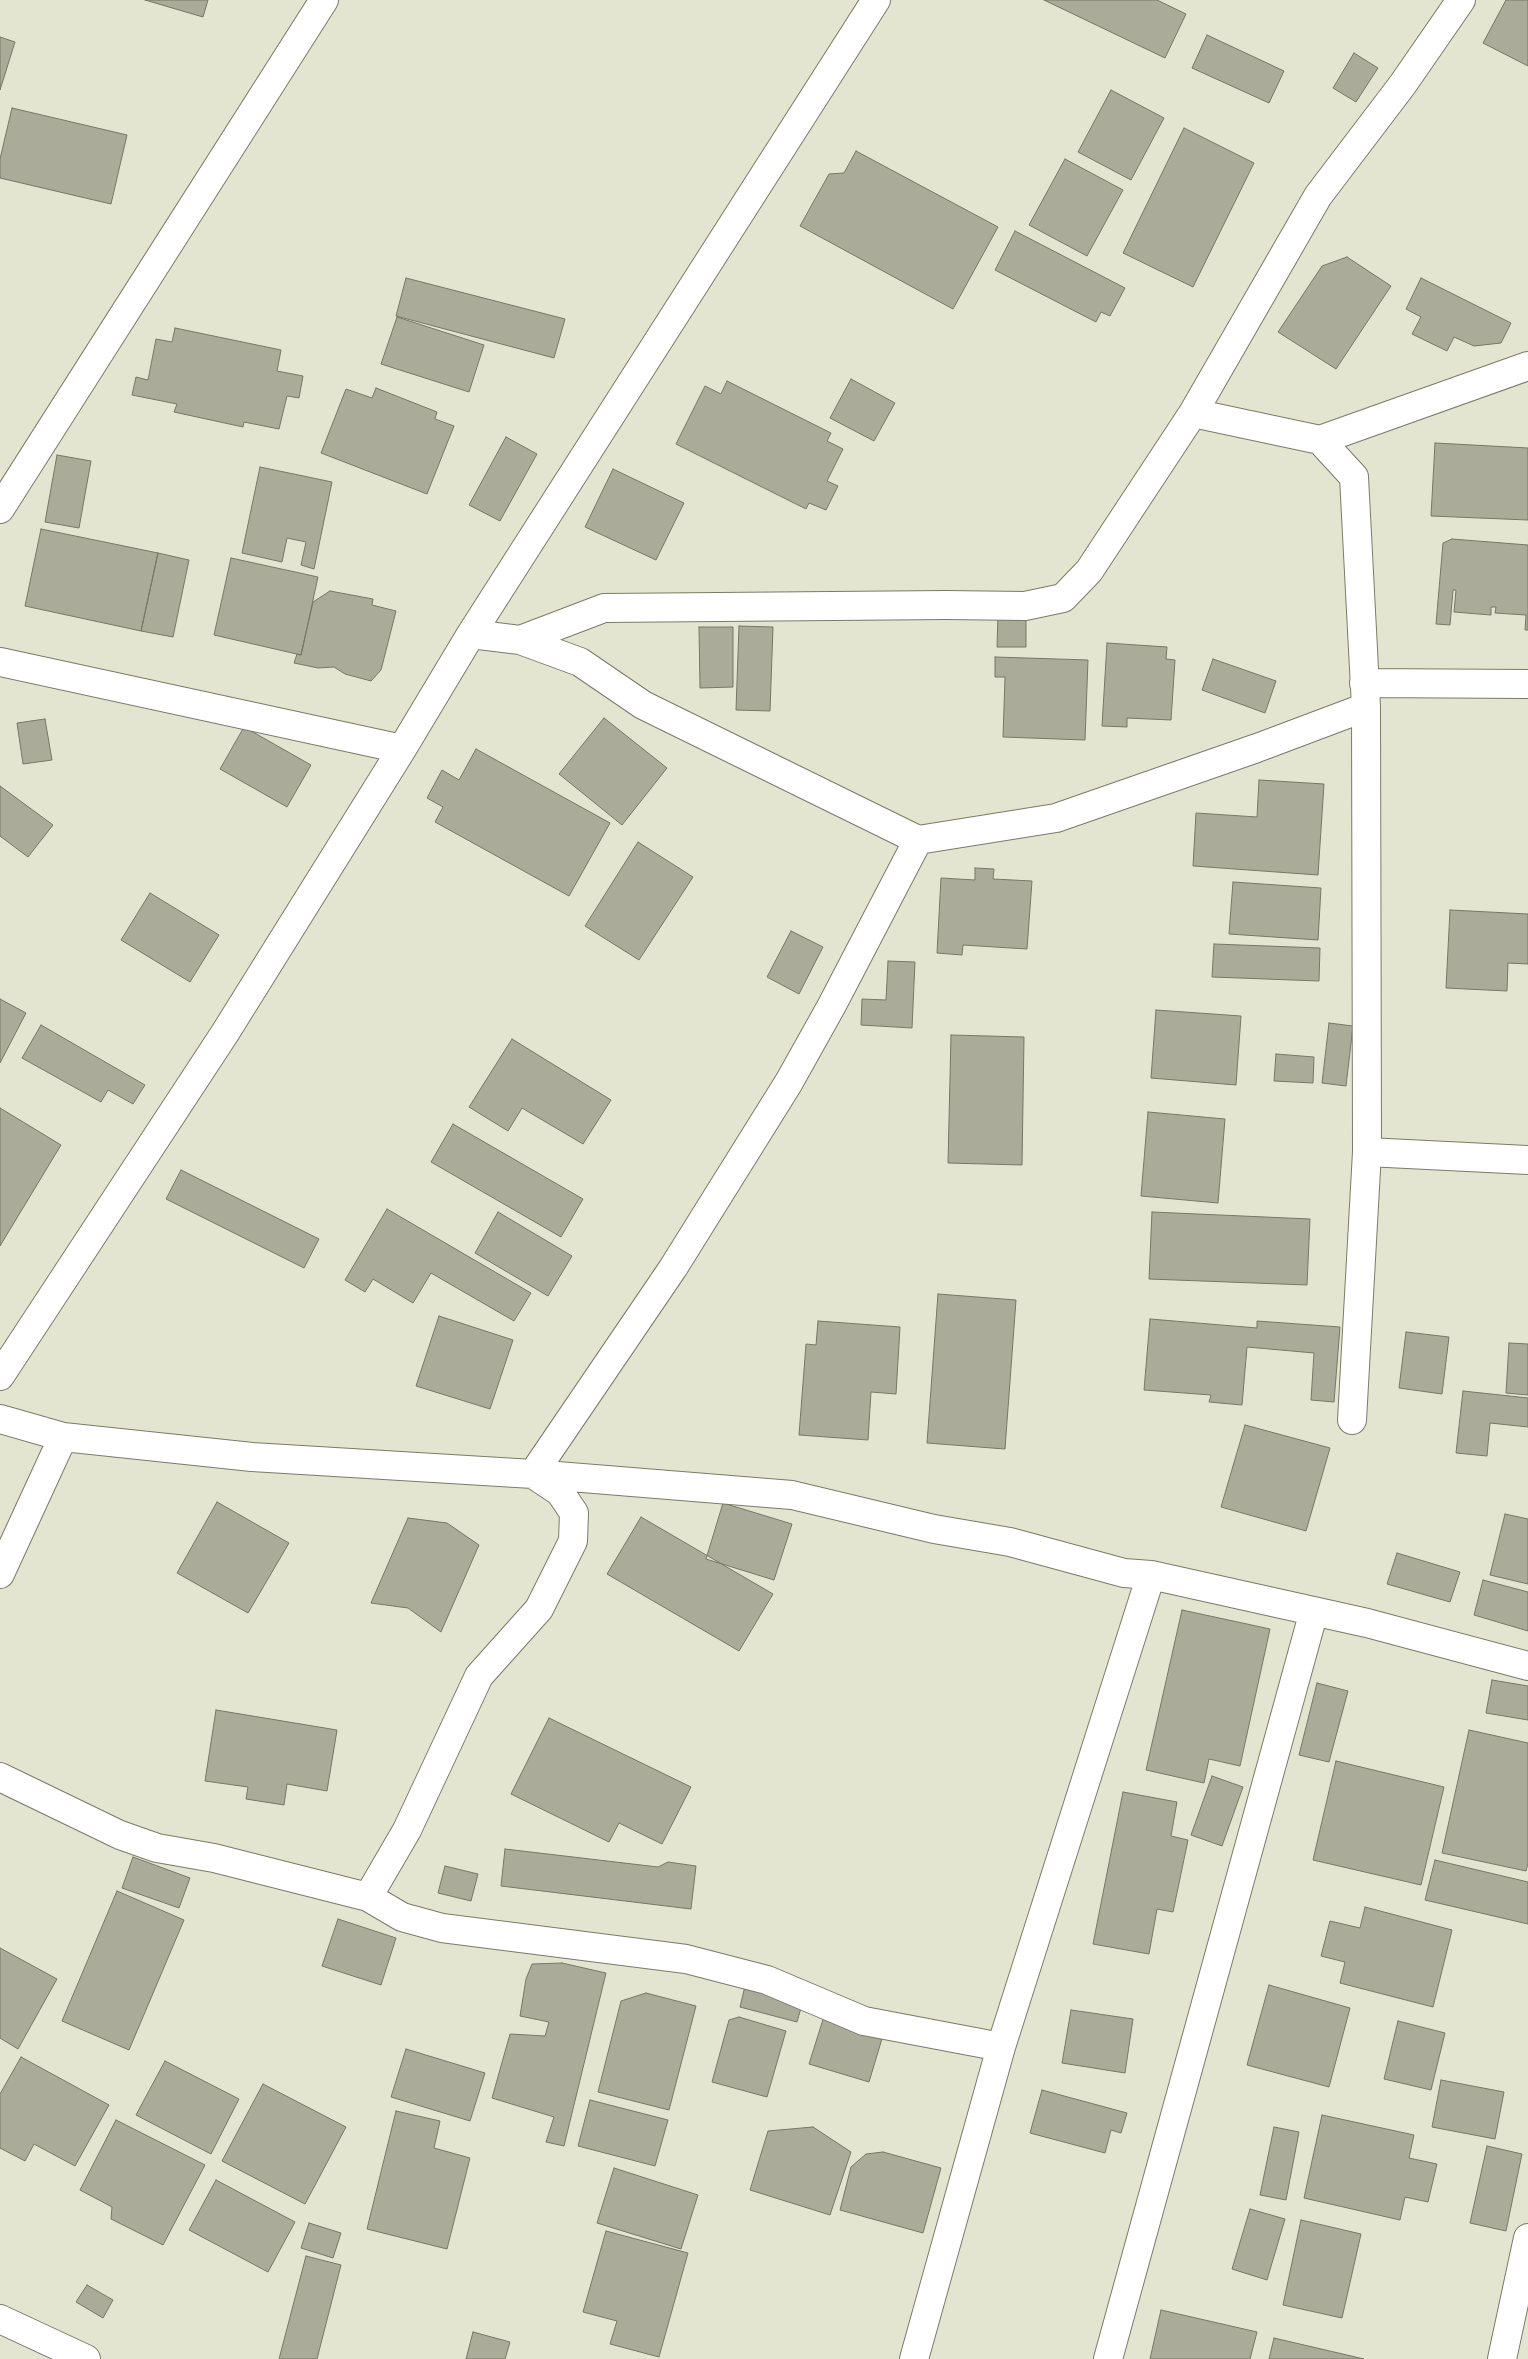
<!DOCTYPE html>
<html>
<head>
<meta charset="utf-8">
<style>
  body { margin:0 }
  canvas { display:block; background:#e4e5d1 }
</style>
</head>
<body>
<canvas width="1528" height="2359"></canvas>
<script>
const g = document.querySelector('canvas').getContext('2d');
g.lineJoin = 'round';
function paint(path, color) { g.fillStyle = color; g.fill(path, 'evenodd'); }
const poly = rows => new Path2D(rows.map(r => 'M' + r).join(''));
function stroke(path, color, width, dash) { g.strokeStyle = color; g.lineWidth = width; g.lineCap = dash ? 'butt' : 'round'; g.setLineDash(dash || []); g.stroke(path); }
const building = poly([
  [145,0,208,0,203,17,145,0],
  [1044,0,1157,0,1186,14,1165,58,1044,0],
  [1506,0,1528,0,1528,66,1483,43,1506,0],
  [1207,35,1284,71,1269,103,1192,68,1207,35],
  [0,37,15,42,0,90,0,37],
  [1354,53,1378,68,1356,102,1333,88,1354,53],
  [1111,90,1164,118,1131,180,1078,152,1111,90],
  [12,108,127,135,111,204,0,178,0,159,12,108],
  [1184,128,1254,163,1193,287,1123,253,1184,128],
  [856,151,998,227,953,309,800,226,829,174,844,173,856,151],
  [1065,159,1123,190,1087,256,1029,225,1065,159],
  [1015,231,1125,288,1110,316,1101,312,1096,322,995,270,1015,231],
  [1347,257,1391,286,1336,369,1278,332,1322,266,1347,257],
  [406,278,565,319,554,358,396,316,406,278],
  [1421,278,1511,323,1501,343,1474,346,1454,337,1447,351,1412,334,1421,317,1406,309,1421,278],
  [397,317,484,345,469,392,381,364,397,317],
  [175,328,281,350,277,371,303,376,299,398,287,396,279,429,244,422,243,427,174,412,177,404,132,395,136,377,148,380,156,339,172,342,175,328],
  [851,379,895,403,874,441,830,418,851,379],
  [727,381,831,433,827,441,843,449,827,481,838,486,826,510,809,503,806,509,676,444,705,386,721,394,727,381],
  [376,388,437,412,435,419,454,426,427,494,321,453,346,389,372,398,376,388],
  [506,437,537,454,500,521,469,505,506,437],
  [1435,443,1528,448,1528,520,1431,516,1435,443],
  [57,455,91,461,79,528,45,522,57,455],
  [260,467,332,482,314,569,301,565,306,542,287,538,282,562,242,553,260,467],
  [613,469,684,503,656,560,585,527,613,469],
  [41,529,158,553,141,631,25,606,41,529],
  [1452,539,1528,545,1528,630,1525,630,1526,615,1495,613,1496,607,1491,607,1491,615,1454,612,1456,590,1453,590,1450,625,1436,624,1443,543,1452,539],
  [158,553,189,560,173,637,141,631,158,553],
  [231,558,318,577,301,655,214,635,231,558],
  [330,591,373,599,372,605,396,611,381,670,371,681,345,674,334,667,318,668,294,663,297,654,301,655,313,602,330,591],
  [998,615,1026,615,1026,647,997,647,998,615],
  [739,626,773,627,770,711,736,710,739,626],
  [699,627,733,627,733,687,700,688,699,627],
  [1107,643,1167,647,1166,659,1175,660,1171,720,1127,718,1127,727,1102,726,1107,643],
  [995,657,1088,660,1085,740,1003,737,1005,677,995,677,995,657],
  [1213,659,1276,681,1265,713,1202,690,1213,659],
  [604,718,667,768,622,825,559,774,604,718],
  [45,719,52,760,23,764,17,723,45,719],
  [244,727,311,765,287,807,220,769,244,727],
  [476,749,610,823,569,896,435,822,443,807,427,798,442,770,459,780,476,749],
  [1259,780,1324,784,1318,875,1193,866,1196,813,1257,817,1259,780],
  [0,786,53,825,28,857,0,836,0,786],
  [638,842,693,877,639,960,585,926,638,842],
  [975,868,994,869,993,879,1032,881,1027,949,963,945,962,955,937,953,941,878,975,880,975,868],
  [1233,882,1321,888,1318,940,1229,934,1233,882],
  [150,893,219,935,190,982,121,940,150,893],
  [1450,910,1528,914,1528,964,1508,963,1507,991,1446,988,1450,910],
  [791,931,823,947,799,994,767,977,791,931],
  [1214,944,1320,948,1319,981,1212,977,1214,944],
  [888,961,915,962,912,1028,861,1025,862,999,886,1000,888,961],
  [0,999,26,1013,0,1063,0,999],
  [1156,1010,1241,1016,1236,1085,1151,1078,1156,1010],
  [1329,1023,1353,1026,1346,1086,1322,1083,1329,1023],
  [41,1025,145,1085,133,1104,108,1090,101,1102,22,1058,41,1025],
  [951,1035,1024,1037,1022,1165,948,1163,951,1035],
  [512,1039,611,1100,583,1144,522,1108,508,1131,469,1107,512,1039],
  [1276,1054,1314,1057,1313,1083,1274,1081,1276,1054],
  [0,1108,61,1145,0,1246,0,1108],
  [1148,1112,1225,1119,1218,1203,1141,1196,1148,1112],
  [453,1124,583,1199,561,1237,431,1162,453,1124],
  [181,1170,319,1239,304,1268,166,1199,181,1170],
  [387,1209,531,1293,514,1321,431,1273,413,1303,373,1279,365,1292,345,1280,387,1209],
  [498,1212,572,1256,548,1296,475,1253,498,1212],
  [1152,1212,1310,1219,1307,1285,1149,1279,1152,1212],
  [938,1294,1016,1300,1005,1449,927,1443,938,1294],
  [439,1316,513,1340,490,1409,416,1386,439,1316],
  [1150,1319,1257,1328,1257,1321,1340,1327,1334,1402,1311,1400,1314,1353,1247,1347,1242,1405,1209,1402,1211,1395,1144,1390,1150,1319],
  [818,1321,900,1327,896,1394,871,1392,868,1440,799,1435,806,1344,816,1345,818,1321],
  [1406,1332,1449,1337,1442,1394,1399,1388,1406,1332],
  [1509,1343,1528,1344,1528,1395,1506,1393,1509,1343],
  [1463,1391,1528,1398,1528,1427,1490,1423,1487,1456,1456,1453,1463,1391],
  [1245,1425,1330,1448,1306,1531,1221,1507,1245,1425],
  [217,1502,289,1543,248,1613,177,1573,217,1502],
  [723,1503,792,1524,774,1580,706,1559,723,1503],
  [1505,1514,1528,1519,1528,1584,1490,1575,1505,1514],
  [641,1517,773,1594,739,1651,607,1574,641,1517],
  [408,1518,447,1523,479,1545,441,1632,408,1608,371,1603,408,1518],
  [1397,1553,1460,1572,1450,1602,1387,1584,1397,1553],
  [1483,1580,1528,1592,1528,1631,1474,1615,1483,1580],
  [1182,1610,1270,1629,1240,1766,1209,1759,1204,1783,1146,1770,1182,1610],
  [1492,1680,1528,1686,1528,1720,1486,1713,1492,1680],
  [1317,1683,1348,1691,1329,1762,1299,1755,1317,1683],
  [216,1710,337,1730,327,1791,287,1784,284,1805,246,1799,248,1787,205,1781,216,1710],
  [549,1718,691,1787,662,1844,619,1823,609,1842,511,1794,549,1718],
  [1469,1730,1528,1743,1528,1863,1526,1871,1442,1853,1469,1730],
  [1336,1761,1444,1787,1421,1885,1313,1860,1336,1761],
  [1212,1776,1243,1787,1222,1846,1191,1835,1212,1776],
  [1123,1792,1177,1802,1171,1836,1188,1840,1173,1912,1157,1909,1149,1954,1093,1944,1123,1792],
  [505,1849,658,1867,668,1862,696,1866,691,1909,501,1886,505,1849],
  [133,1857,190,1878,179,1908,122,1888,133,1857],
  [1435,1860,1528,1882,1528,1924,1425,1900,1435,1860],
  [445,1866,478,1874,471,1901,438,1893,445,1866],
  [117,1891,184,1920,129,2050,62,2021,117,1891],
  [1365,1907,1452,1930,1433,2007,1340,1983,1345,1962,1321,1956,1330,1921,1360,1928,1365,1907],
  [338,1919,396,1938,381,1985,322,1966,338,1919],
  [0,1948,57,1979,18,2049,0,2038,0,1948],
  [562,1963,606,1973,564,2146,546,2142,554,2117,492,2098,510,2034,545,2036,549,2022,520,2016,526,1979,532,1964,562,1963],
  [1269,1985,1350,2008,1329,2087,1247,2065,1269,1985],
  [745,1986,803,2001,797,2022,740,2007,745,1986],
  [646,1993,696,2006,669,2110,598,2092,621,2001,646,1993],
  [826,2010,887,2022,869,2082,809,2064,826,2010],
  [1071,2010,1133,2019,1125,2073,1062,2063,1071,2010],
  [739,2017,786,2031,767,2097,712,2082,729,2020,739,2017],
  [1398,2021,1445,2033,1431,2090,1384,2079,1398,2021],
  [406,2049,485,2073,470,2121,391,2097,406,2049],
  [21,2057,109,2105,75,2166,34,2144,25,2161,0,2148,0,2094,21,2057],
  [165,2061,239,2099,211,2154,136,2115,165,2061],
  [1441,2080,1504,2092,1495,2139,1432,2127,1441,2080],
  [263,2084,346,2127,305,2204,222,2161,263,2084],
  [1042,2090,1127,2113,1121,2133,1111,2130,1105,2153,1030,2133,1042,2090],
  [590,2100,668,2120,655,2166,578,2146,590,2100],
  [396,2111,440,2121,434,2148,470,2158,447,2249,367,2229,396,2111],
  [1322,2115,1414,2135,1409,2158,1437,2164,1428,2202,1405,2197,1400,2220,1304,2198,1322,2115],
  [116,2120,205,2165,163,2245,111,2219,112,2207,80,2190,116,2120],
  [813,2127,851,2152,830,2215,750,2190,768,2131,813,2127],
  [1274,2127,1299,2132,1286,2200,1260,2195,1274,2127],
  [1487,2146,1522,2154,1506,2231,1470,2223,1487,2146],
  [883,2152,941,2168,923,2233,840,2210,851,2167,866,2154,883,2152],
  [614,2168,698,2195,681,2249,597,2223,614,2168],
  [216,2180,295,2222,268,2272,189,2230,216,2180],
  [1250,2209,1285,2219,1267,2280,1232,2269,1250,2209],
  [1301,2220,1361,2234,1342,2318,1283,2305,1301,2220],
  [309,2223,341,2233,333,2258,301,2248,309,2223],
  [606,2231,688,2253,659,2357,610,2344,617,2321,583,2312,606,2231],
  [306,2256,341,2265,317,2359,279,2359,306,2256],
  [87,2285,113,2300,103,2318,76,2302,87,2285],
  [1161,2310,1257,2332,1250,2359,1150,2359,1161,2310],
  [473,2332,510,2342,505,2359,466,2359,473,2332],
  [1274,2338,1364,2359,1269,2359,1274,2338]
]);
paint(building, '#aaab98');
stroke(building, '#767765', 1);
const minor = poly([
  [1193,413,1320,440,1528,366],
  [1320,440,1354,477,1366,707,1367,1152,1352,1420],
  [0,509,324,0],
  [471,634,520,640,580,662,643,705,918,840,1056,818,1257,748,1366,707],
  [520,640,604,608,946,605,1025,606,1063,598,1089,571,1193,413,1318,196,1403,84,1461,0],
  [0,662,402,749],
  [1364,683,1528,684],
  [1367,1152,1528,1160],
  [0,1376,225,1033,402,749,471,634,876,0],
  [0,1419,63,1437,252,1457,533,1474,792,1495,934,1529,1010,1542,1124,1573,1151,1575,1367,1623,1528,1666],
  [0,1574,63,1437],
  [0,1777,120,1835,157,1848,214,1858,368,1897,402,1917,442,1928,686,1959,767,1980,864,2021,1001,2047],
  [368,1897,407,1830,479,1676,539,1609,573,1541,574,1513,560,1492,533,1474,673,1268,789,1082,832,1005,918,840],
  [0,2319,86,2359],
  [914,2359,1001,2047,1151,1575],
  [1108,2359,1314,1611],
  [1502,2359,1528,2238]
]);
stroke(minor, '#7a7b68', 30);
stroke(minor, '#fff', 28);
</script>
</body>
</html>
